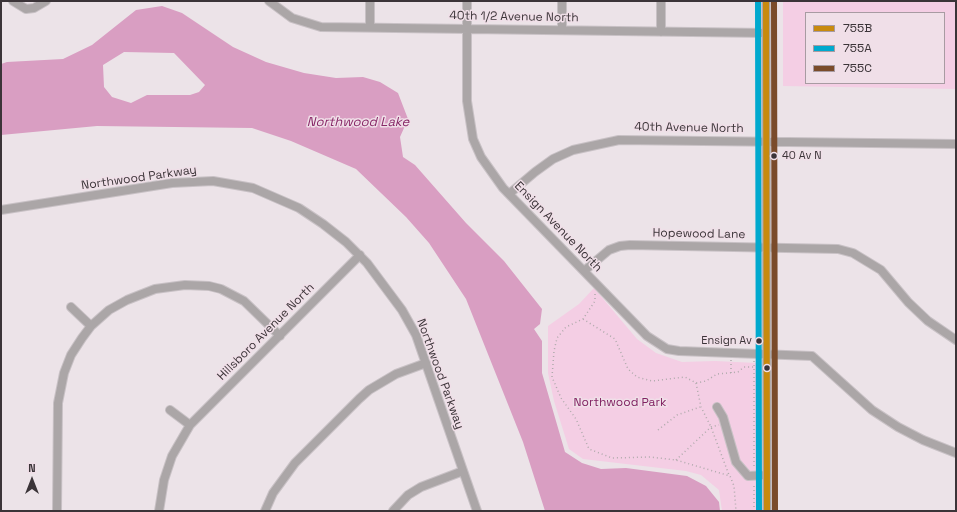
<!DOCTYPE html>
<html>
<head>
<meta charset="utf-8">
<style>
  body { margin:0 }
  #map { position:relative; width:957px; height:512px; overflow:hidden; background:#ece3e8; font-family:"Space Grotesk",sans-serif }
  canvas { display:block }
  .frame { position:absolute; inset:0; border:2px solid #3b3438; pointer-events:none }
  .legend { position:absolute; left:805px; top:12px; width:140px; height:72px; box-sizing:border-box; background:#f0dfe8; border:1px solid #a89ba2; margin:0; padding:5px 7px; list-style:none; font-size:12px; color:#3b3438 }
  .legend li { display:flex; align-items:center; gap:8px; height:20px }
  .legend b { width:20px; border:1px solid #a89ba2 }
  .north { position:absolute; left:12px; top:460px; width:40px; height:40px; -webkit-text-stroke:3px #f0dfe8; paint-order:stroke; rotate:0deg; font-size:11px; font-weight:700; line-height:16px; text-align:center; color:#3b3438 }
  .north::after { content:''; display:block; margin:auto; width:14px; height:18px; background:#3b3438; clip-path:polygon(50% 0,100% 100%,50% 72%,0 100%) }
</style>
</head>
<body>
<div id="map">
<canvas width="957" height="512"></canvas>
<div class="frame"></div>
<ul class="legend">
<li><b style="height:5px;background:#c88a0e"></b>755B</li>
<li><b style="height:5px;background:#00a9ce"></b>755A</li>
<li><b style="height:5px;background:#7a4b2a"></b>755C</li>
</ul>
<div class="north">N</div>
</div>
<script>
const g = document.querySelector('canvas').getContext('2d');
g.lineJoin = 'round';
function paint(path, color) { g.fillStyle = color; g.fill(path, 'evenodd'); }
const poly = rows => new Path2D(rows.map(r => 'M' + r).join(''));
function stroke(path, color, width, dash) { g.strokeStyle = color; g.lineWidth = width; g.lineCap = dash ? 'butt' : 'round'; g.setLineDash(dash || []); g.stroke(path); }
function write(font, color, halo, rows, align = 'center') {
  g.font = font + ' "Space Grotesk",sans-serif'; g.lineWidth = 3; g.setLineDash([]); g.textBaseline = 'middle'; g.strokeStyle = halo; g.fillStyle = color; for (const [text, x, y, turn = 0] of rows) {
    g.save(); g.translate(x, y); g.rotate((+turn || 0) * Math.PI / 180); g.textAlign = isNaN(turn) ? turn : align; if (halo) g.strokeText(text, 0, 0); g.fillText(text, 0, 0); g.restore();
  }
}
paint(poly([
  [783,1,956,1,956,89,783,86],
  [806,13,944,13,944,83,806,83],
  [594,288,637,339,656,353,682,362,715,361,757,363,757,511,722,511,719,490,701,475,686,471,583,459,569,449,554,401,548,373,548,326,579,304]
]), '#f4cee4');
paint(poly([
  [162,6,182,13,233,47,266,62,304,73,336,78,363,77,380,82,398,93,408,119,400,137,403,157,415,165,466,223,504,261,542,309,540,324,534,329,542,341,542,373,565,452,582,463,601,469,626,468,687,476,706,486,719,502,720,511,545,511,523,442,466,299,429,243,406,217,356,169,291,141,252,128,97,126,1,135,1,64,7,62,63,59,92,45,136,10],
  [124,52,174,53,205,85,199,92,190,95,147,95,131,103,112,97,104,87,103,65]
]), '#d99ec2');
const minor = poly([
  [13,1,26,9,34,8,46,1],
  [269,1,292,18,321,27,766,33],
  [467,1,467,101,473,139,481,157,503,188,647,336,667,349,679,351,812,356,872,410,898,427,923,440,956,453],
  [562,1,562,30],
  [766,1,767,511],
  [370,27,370,1],
  [661,32,661,1],
  [509,194,535,172,553,159,573,150,619,140,956,144],
  [1,210,172,183,213,181,253,188,299,208,323,224,346,242,367,263,402,310,416,335,477,511],
  [584,271,609,250,620,246,630,245,838,249,853,253,881,270,908,302,928,321,956,340],
  [71,307,91,326],
  [717,407,723,417,736,462,748,476,767,475],
  [170,410,190,425],
  [57,511,58,403,64,373,71,355,82,338,91,326,109,310,127,300,155,289,185,285,209,286,221,289,244,301,280,336],
  [159,511,164,480,172,456,190,425,360,255],
  [265,511,273,493,295,463,359,399,369,390,396,374,426,363],
  [393,511,408,495,421,487,463,471]
]);
stroke(minor, '#c8c1c5', 10);
stroke(poly([
  [595,294,595,301,583,319,566,327,557,338,554,351,552,377,561,398,576,419,589,449,612,458,650,457,676,460,730,476,734,486,736,511],
  [583,319,615,339,628,369,637,377,652,381,685,377,696,383,706,381,717,374,738,372,744,367,754,367],
  [754,361,754,469],
  [731,373,731,360],
  [696,383,701,407,711,427,729,475],
  [658,430,677,415,700,407],
  [676,460,711,427,719,425],
  [754,511,754,483]
]), '#b0aaac', 1.5, [1, 3]);
stroke(minor, '#aba6a7', 8);
stroke(poly([
  [766,1,767,511]
]), '#c88a0e', 6);
stroke(poly([
  [758,1,759,511]
]), '#00a9ce', 6);
stroke(poly([
  [774,1,775,511]
]), '#7a4b2a', 6);
for (const [x, y, r, color] of [
  [774,156,3.5,"#3b3438"],
  [759,341,3.5,"#3b3438"],
  [767,368,3.5,"#3b3438"]
]) { const dot = new Path2D(); dot.arc(x, y, r, 0, 2 * Math.PI); g.fillStyle = color; g.fill(dot); stroke(dot, '#f0dfe8', 1.5); }
write('11px', '#3b3438', '#f0dfe8', [
  ["40 Av N",782,156],
  ["Ensign Av",752,341,"right"]
], 'left');
write('12px', '#3b3438', '#f0dfe8', [
  ["40th 1/2 Avenue North",514,17,1],
  ["40th Avenue North",689,128,1],
  ["Northwood Parkway",139,178,-8],
  ["Ensign Avenue North",558,227,46],
  ["Hopewood Lane",699,234,1],
  ["Hillsboro Avenue North",266,332,-45],
  ["Northwood Parkway",440,374,70]
]);
write('12px', '#822363', '#f0dfe8', [
  ["Northwood Park",620,403]
]);
write('italic 13px', '#882968', '#f0dfe8', [
  ["Northwood Lake",358,122]
]);
</script>
</body>
</html>
